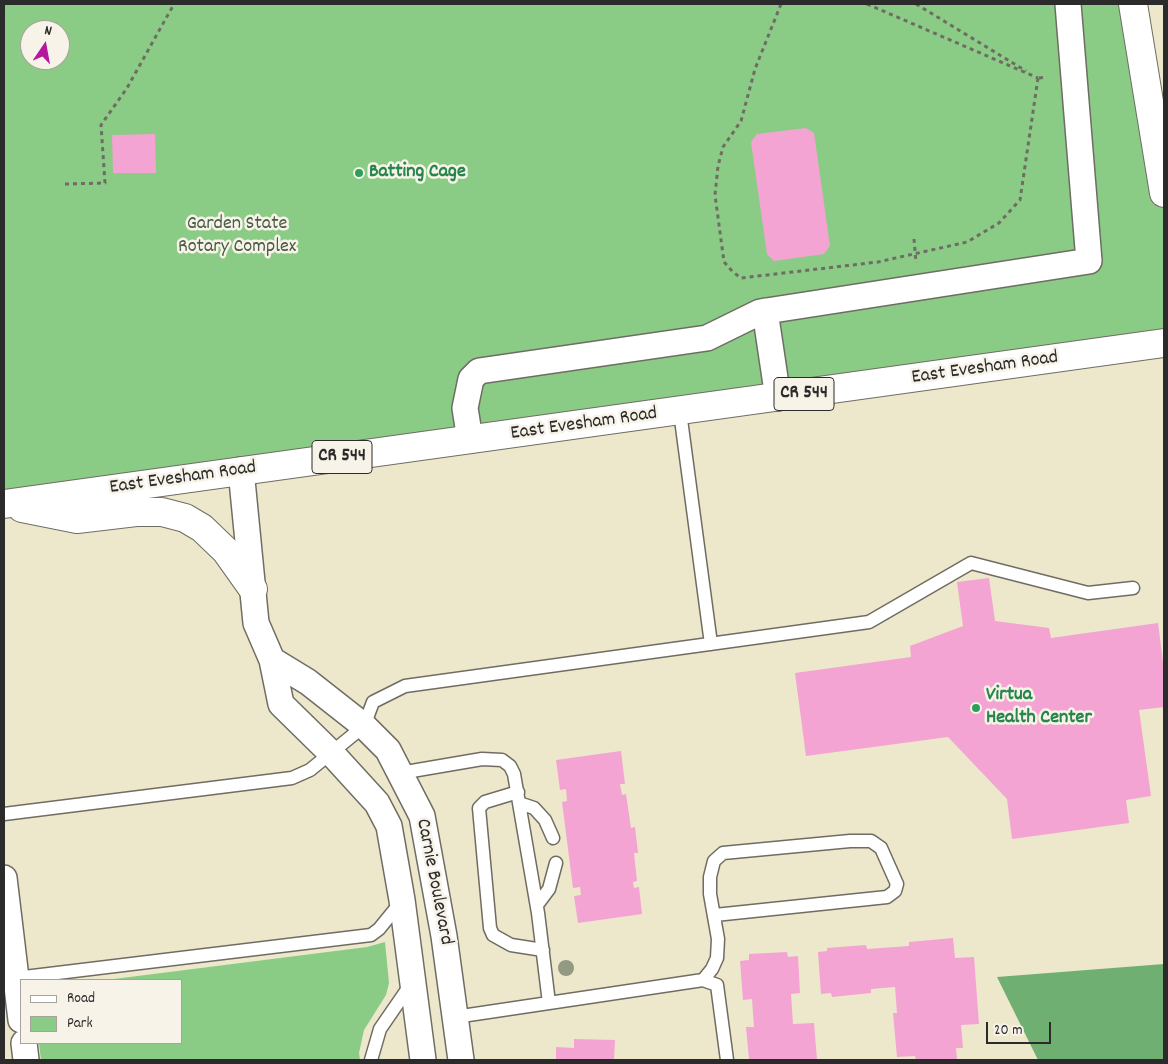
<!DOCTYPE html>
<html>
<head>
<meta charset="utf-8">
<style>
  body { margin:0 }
  #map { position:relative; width:1168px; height:1064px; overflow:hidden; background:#ede7cb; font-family:Dekko,sans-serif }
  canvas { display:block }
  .frame { position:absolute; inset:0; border:5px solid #2b2b2b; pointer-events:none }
  .legend { position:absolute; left:20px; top:979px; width:162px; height:65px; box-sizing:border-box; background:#f7f3e8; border:1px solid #a5a39c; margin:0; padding:6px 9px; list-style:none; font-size:15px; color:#2b2b2b }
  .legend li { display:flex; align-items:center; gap:10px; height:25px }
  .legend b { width:25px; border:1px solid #a5a39c }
  .north { position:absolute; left:20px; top:20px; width:50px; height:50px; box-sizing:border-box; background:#f7f3e8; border:1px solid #a5a39c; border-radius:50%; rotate:12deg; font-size:14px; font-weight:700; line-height:20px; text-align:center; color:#2b2b2b }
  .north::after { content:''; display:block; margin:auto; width:18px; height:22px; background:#b5179e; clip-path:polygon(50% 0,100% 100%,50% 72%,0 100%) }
  .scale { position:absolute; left:986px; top:1022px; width:65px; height:22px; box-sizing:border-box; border:2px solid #2b2b2b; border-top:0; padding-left:6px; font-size:15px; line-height:18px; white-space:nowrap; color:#2b2b2b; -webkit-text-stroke:4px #f7f3e8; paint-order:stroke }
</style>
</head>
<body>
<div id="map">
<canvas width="1168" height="1064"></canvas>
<div class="frame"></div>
<ul class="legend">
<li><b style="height:6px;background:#fff"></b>Road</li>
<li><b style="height:14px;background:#8acc85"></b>Park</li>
</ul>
<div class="north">N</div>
<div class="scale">20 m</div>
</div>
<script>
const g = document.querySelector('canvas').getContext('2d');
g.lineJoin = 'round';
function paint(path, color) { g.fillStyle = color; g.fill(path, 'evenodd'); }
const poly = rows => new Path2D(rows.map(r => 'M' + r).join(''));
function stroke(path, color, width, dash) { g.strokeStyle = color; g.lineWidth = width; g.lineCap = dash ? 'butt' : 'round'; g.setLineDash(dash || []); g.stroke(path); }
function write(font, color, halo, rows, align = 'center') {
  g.font = font + ' Dekko,sans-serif'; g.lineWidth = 5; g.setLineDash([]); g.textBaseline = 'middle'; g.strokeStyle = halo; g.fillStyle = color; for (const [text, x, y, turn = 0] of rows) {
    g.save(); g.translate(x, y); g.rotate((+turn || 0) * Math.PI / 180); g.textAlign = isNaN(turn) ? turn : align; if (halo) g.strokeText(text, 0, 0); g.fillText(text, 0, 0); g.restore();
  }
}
paint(poly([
  [4,4,1133,4,1164,193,1164,343,4,504],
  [30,30,60,30,60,60,30,60],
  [385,942,389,983,386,995,364,1030,359,1053,360,1060,41,1060,39,1043,181,1043,181,980,106,980,367,947]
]), '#8acc85');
paint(poly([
  [1164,964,1164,1060,1038,1060,997,977]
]), '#6fb072');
paint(poly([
  [806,128,814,133,830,246,824,254,774,261,767,254,751,142,757,134],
  [155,134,156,173,113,173,112,135],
  [989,578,995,621,1049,628,1051,638,1158,623,1164,670,1164,707,1139,710,1151,796,1126,800,1129,823,1012,839,1007,799,948,737,806,756,795,673,911,657,910,646,963,626,957,582],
  [621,751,625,784,620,784,622,795,626,794,631,828,635,827,638,853,634,853,637,881,633,882,634,888,639,887,642,914,578,923,574,896,581,895,580,887,573,888,562,802,567,801,566,789,560,790,556,760],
  [953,938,955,958,974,957,979,1024,961,1025,963,1048,956,1048,957,1060,916,1060,915,1056,897,1057,893,1013,897,1013,895,987,871,989,871,993,832,997,831,993,821,994,818,952,827,951,827,948,866,945,867,949,909,946,909,942],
  [787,952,788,957,798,956,800,993,791,994,793,1024,814,1023,817,1060,749,1060,746,1027,754,1027,752,999,743,1000,740,961,749,960,749,954],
  [574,1039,615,1040,614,1060,556,1060,556,1047,574,1048]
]), '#f3a4d2');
const lane = poly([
  [680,412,711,644],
  [400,773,482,759,502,760,510,766,514,774,538,913,549,1003],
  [518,792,485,802,479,808,490,928,493,935,511,945,543,950],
  [519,803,534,808,545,820,553,838],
  [4,814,292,778,310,770,364,726,373,702,405,686,869,622,971,563,1088,593,1133,588],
  [537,905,549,889,556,863],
  [16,978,371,935,379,929,401,902],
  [703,980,717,985,727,1060],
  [455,1017,703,980,712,969,717,958,718,939,710,894,710,877,714,861,723,853,850,841,871,841,881,848,897,884,895,891,887,897,715,915],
  [371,1060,380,1029,411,984]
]);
const street = poly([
  [765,311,778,398],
  [470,440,465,408,471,379,479,371,707,338,760,312,1089,261,1068,4],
  [241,470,256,623,272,660,281,704,335,757,377,803,389,826,402,900,423,1060],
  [272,660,308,682,364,726,388,750,422,816,444,936,461,1060],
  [4,878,21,1020],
  [24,1043,26,1060]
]);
const secondary = poly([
  [1133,4,1164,193]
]);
const primary = poly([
  [4,504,1164,343],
  [22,508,77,519,136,512,162,512,185,518,202,528,226,551,253,589]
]);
stroke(lane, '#6f6d63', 15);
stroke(street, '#6f6d63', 28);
stroke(secondary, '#6f6d63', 30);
stroke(primary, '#6f6d63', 30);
stroke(poly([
  [781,4,755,69,741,121,723,147,718,166,715,195,724,262,733,272,741,278,878,262,967,242,999,223,1020,200,1038,78],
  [867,4,1038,78],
  [916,4,1026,71],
  [1039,78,1046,77],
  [65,184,105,183,101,125,127,88,174,4],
  [914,239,916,263]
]), '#6f6d63', 3, [4, 4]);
stroke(lane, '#fff', 12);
stroke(street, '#fff', 25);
stroke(secondary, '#fff', 28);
stroke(primary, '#fff', 28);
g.fillStyle = '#929a82';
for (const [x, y] of [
  [566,968]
]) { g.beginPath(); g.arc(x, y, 8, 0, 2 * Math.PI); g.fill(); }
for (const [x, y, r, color] of [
  [359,173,5,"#2e9e5b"],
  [976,708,5,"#2e9e5b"]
]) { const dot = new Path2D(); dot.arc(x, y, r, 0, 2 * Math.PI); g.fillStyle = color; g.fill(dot); stroke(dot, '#f7f3e8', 2); }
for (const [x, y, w] of [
  [804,394,60],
  [342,457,60]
]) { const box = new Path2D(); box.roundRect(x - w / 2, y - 16.5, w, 33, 4); g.fillStyle = '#f7f3e8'; g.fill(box); stroke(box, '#2b2b2b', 1); }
write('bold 19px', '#2b2b2b', null, [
  ["CR 544",804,394],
  ["CR 544",342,457]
]);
write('bold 20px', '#27864d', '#f7f3e8', [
  ["Batting Cage",369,173],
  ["Virtua",986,696],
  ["Health Center",986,719]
], 'left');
write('20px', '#485b46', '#f7f3e8', [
  ["Garden State",237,225],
  ["Rotary Complex",237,248]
]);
write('20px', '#2b2b2b', '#f7f3e8', [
  ["East Evesham Road",985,369,-8],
  ["East Evesham Road",584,425,-8],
  ["East Evesham Road",183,479,-8],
  ["Carnie Boulevard",433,882,79]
]);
</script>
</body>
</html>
